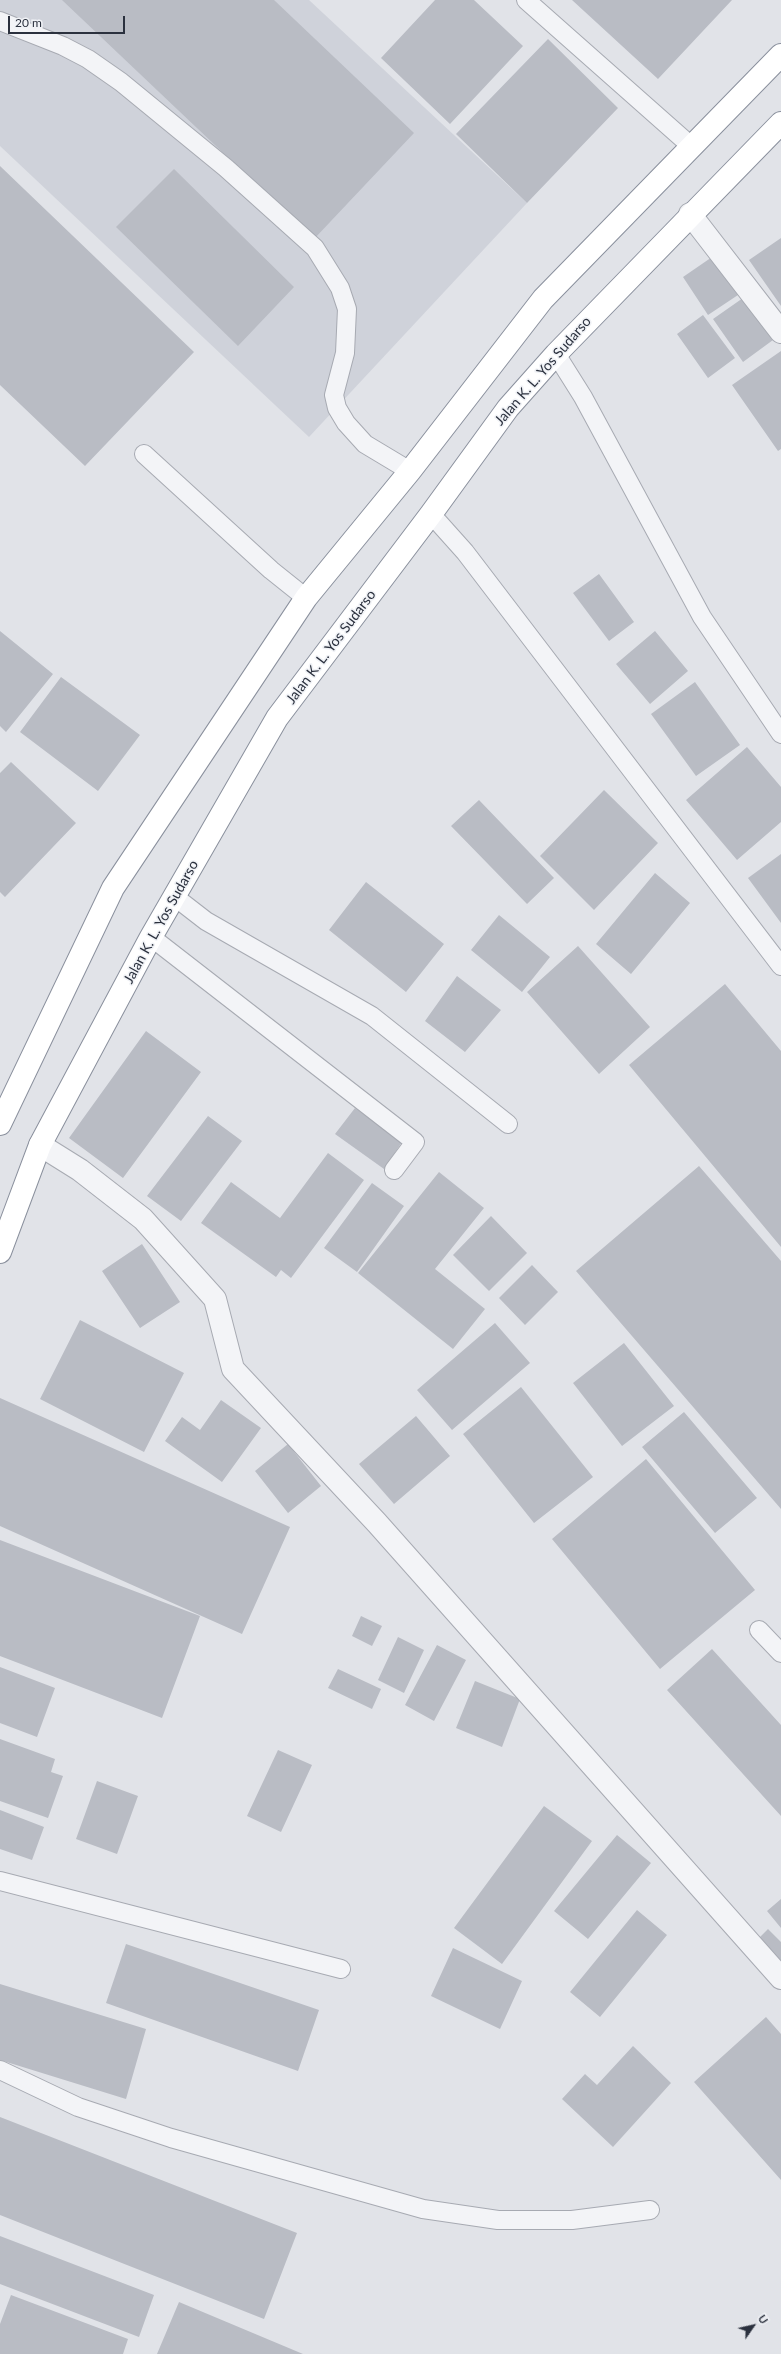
<!DOCTYPE html>
<html>
<head>
<meta charset="utf-8">
<style>
  body { margin:0 }
  #map { position:relative; width:781px; height:2354px; overflow:hidden; background:#e1e3e8; font-family:Lato,sans-serif }
  canvas { display:block }
  .north { position:absolute; left:733px; top:2306px; width:40px; height:40px; -webkit-text-stroke:3px #f0f2f6; paint-order:stroke; rotate:56deg; font-size:11px; font-weight:700; line-height:16px; text-align:center; color:#2b313e }
  .north::after { content:''; display:block; margin:auto; width:14px; height:18px; background:#2b313e; clip-path:polygon(50% 0,100% 100%,50% 72%,0 100%) }
  .scale { position:absolute; left:8px; top:16px; width:117px; height:18px; box-sizing:border-box; border:2px solid #2b313e; border-top:0; padding-left:5px; font-size:12px; line-height:14px; white-space:nowrap; color:#2b313e; -webkit-text-stroke:3px #f0f2f6; paint-order:stroke }
</style>
</head>
<body>
<div id="map">
<canvas width="781" height="2354"></canvas>
<div class="north">U</div>
<div class="scale">20 m</div>
</div>
<script>
const g = document.querySelector('canvas').getContext('2d');
g.lineJoin = 'round';
function paint(path, color) { g.fillStyle = color; g.fill(path, 'evenodd'); }
const poly = rows => new Path2D(rows.map(r => 'M' + r).join(''));
function stroke(path, color, width, dash) { g.strokeStyle = color; g.lineWidth = width; g.lineCap = dash ? 'butt' : 'round'; g.setLineDash(dash || []); g.stroke(path); }
function write(font, color, halo, rows, align = 'center') {
  g.font = font + ' Lato,sans-serif'; g.lineWidth = 3; g.setLineDash([]); g.textBaseline = 'middle'; g.strokeStyle = halo; g.fillStyle = color; for (const [text, x, y, turn = 0] of rows) {
    g.save(); g.translate(x, y); g.rotate((+turn || 0) * Math.PI / 180); g.textAlign = isNaN(turn) ? turn : align; if (halo) g.strokeText(text, 0, 0); g.fillText(text, 0, 0); g.restore();
  }
}
paint(poly([
  [0,0,309,0,527,203,309,437,0,146]
]), '#cfd2da');
paint(poly([
  [62,0,274,0,414,133,314,239],
  [435,0,474,0,523,46,450,124,381,58],
  [572,0,732,0,658,79],
  [548,39,618,108,527,203,456,134],
  [0,166,194,352,85,466,0,385],
  [174,169,294,287,238,346,116,227],
  [781,238,781,306,749,260],
  [715,255,741,293,708,315,683,277],
  [743,298,773,340,743,362,713,319],
  [703,315,735,358,708,378,677,334],
  [781,351,781,449,778,451,732,385],
  [599,574,634,622,609,641,573,593],
  [0,631,53,674,6,732,0,726],
  [655,631,688,671,650,704,616,664],
  [61,677,140,735,98,791,20,732],
  [695,682,740,745,696,776,651,714],
  [747,747,781,787,781,822,737,860,686,800],
  [11,762,76,823,5,897,0,892,0,773],
  [604,790,658,843,594,910,540,856],
  [479,800,554,878,527,904,451,826],
  [781,854,781,923,748,878],
  [655,873,690,903,631,974,596,944],
  [366,882,444,944,406,992,329,930],
  [499,915,550,957,522,992,471,950],
  [578,946,650,1027,599,1074,527,992],
  [457,976,501,1010,465,1052,425,1021],
  [725,984,781,1051,781,1247,629,1065],
  [146,1031,201,1072,123,1178,69,1138],
  [355,1108,402,1142,384,1169,335,1134],
  [208,1116,242,1141,181,1221,147,1196],
  [328,1153,364,1180,291,1278,281,1270,276,1277,201,1223,231,1182,280,1218],
  [699,1166,781,1261,781,1509,576,1271],
  [439,1172,484,1208,435,1269,485,1309,453,1349,358,1273],
  [372,1183,404,1206,357,1272,324,1248],
  [491,1216,527,1253,489,1291,453,1255],
  [142,1244,180,1302,140,1328,102,1271],
  [532,1265,558,1292,525,1325,499,1298],
  [80,1320,184,1373,144,1452,40,1399],
  [495,1323,530,1363,452,1430,417,1390],
  [624,1343,674,1406,622,1446,573,1383],
  [521,1387,593,1477,534,1523,463,1434],
  [0,1398,290,1527,242,1634,0,1526],
  [221,1400,261,1428,222,1482,165,1441,182,1417,200,1430],
  [684,1412,757,1498,715,1533,642,1447],
  [416,1416,450,1456,394,1504,359,1464],
  [288,1444,321,1486,288,1513,255,1471],
  [646,1459,755,1590,660,1669,552,1539],
  [0,1540,200,1616,162,1718,0,1656],
  [361,1616,382,1626,372,1646,352,1636],
  [398,1637,424,1650,404,1693,378,1680],
  [437,1645,466,1660,434,1721,405,1705],
  [712,1649,781,1725,781,1816,667,1690],
  [0,1667,55,1688,37,1737,0,1723],
  [338,1669,381,1689,372,1709,328,1688],
  [475,1681,520,1699,502,1747,456,1728],
  [0,1739,55,1759,51,1772,63,1776,48,1818,0,1801],
  [278,1750,312,1765,281,1832,247,1816],
  [97,1781,138,1796,117,1854,76,1839],
  [544,1806,592,1841,502,1964,454,1928],
  [0,1810,44,1827,32,1860,0,1849],
  [617,1835,651,1863,588,1939,554,1911],
  [781,1899,781,1928,767,1911],
  [637,1910,667,1935,600,2017,570,1992],
  [768,1929,781,1942,781,1967,756,1941],
  [126,1944,319,2010,298,2071,106,2003],
  [453,1948,522,1981,500,2029,431,1996],
  [0,1984,146,2029,126,2099,0,2060],
  [766,2017,781,2034,781,2180,694,2082],
  [633,2046,671,2083,613,2147,562,2099,585,2074,597,2085],
  [0,2117,297,2233,264,2319,0,2215],
  [0,2236,154,2295,139,2337,0,2284],
  [11,2295,128,2339,123,2354,0,2354,0,2324],
  [179,2302,303,2354,157,2354]
]), '#b9bcc4');
const lane = poly([
  [526,0,691,146],
  [0,21,63,46,88,59,121,82,226,168,315,248,340,288,347,309,345,353,334,395,337,408,346,423,365,444,410,471],
  [556,354,583,397,702,617,781,734],
  [144,454,271,570,306,598],
  [431,514,465,552,781,966],
  [175,897,206,921,372,1016,508,1124],
  [151,937,415,1142,394,1170],
  [759,1630,781,1653],
  [0,1881,341,1969],
  [0,2070,78,2107,171,2138,423,2209,498,2220,572,2220,650,2210]
]);
const street = poly([
  [690,214,781,332],
  [40,1145,80,1170,143,1219,215,1299,233,1369,377,1523,781,1978]
]);
const highway = poly([
  [0,1124,113,888,306,598,410,471,543,299,781,55],
  [0,1252,40,1145,151,937,277,718,431,514,508,408,556,354,781,123]
]);
stroke(lane, '#a7aab2', 20);
stroke(street, '#a7aab2', 24);
stroke(highway, '#8a909d', 24);
stroke(lane, '#f3f4f7', 18);
stroke(street, '#f3f4f7', 22);
stroke(highway, '#fff', 22);
write('14px', '#2b313e', '#f0f2f6', [
  ["Jalan K. L. Yos Sudarso",543,371,-49],
  ["Jalan K. L. Yos Sudarso",331,647,-53],
  ["Jalan K. L. Yos Sudarso",161,922,-61]
]);
</script>
</body>
</html>
